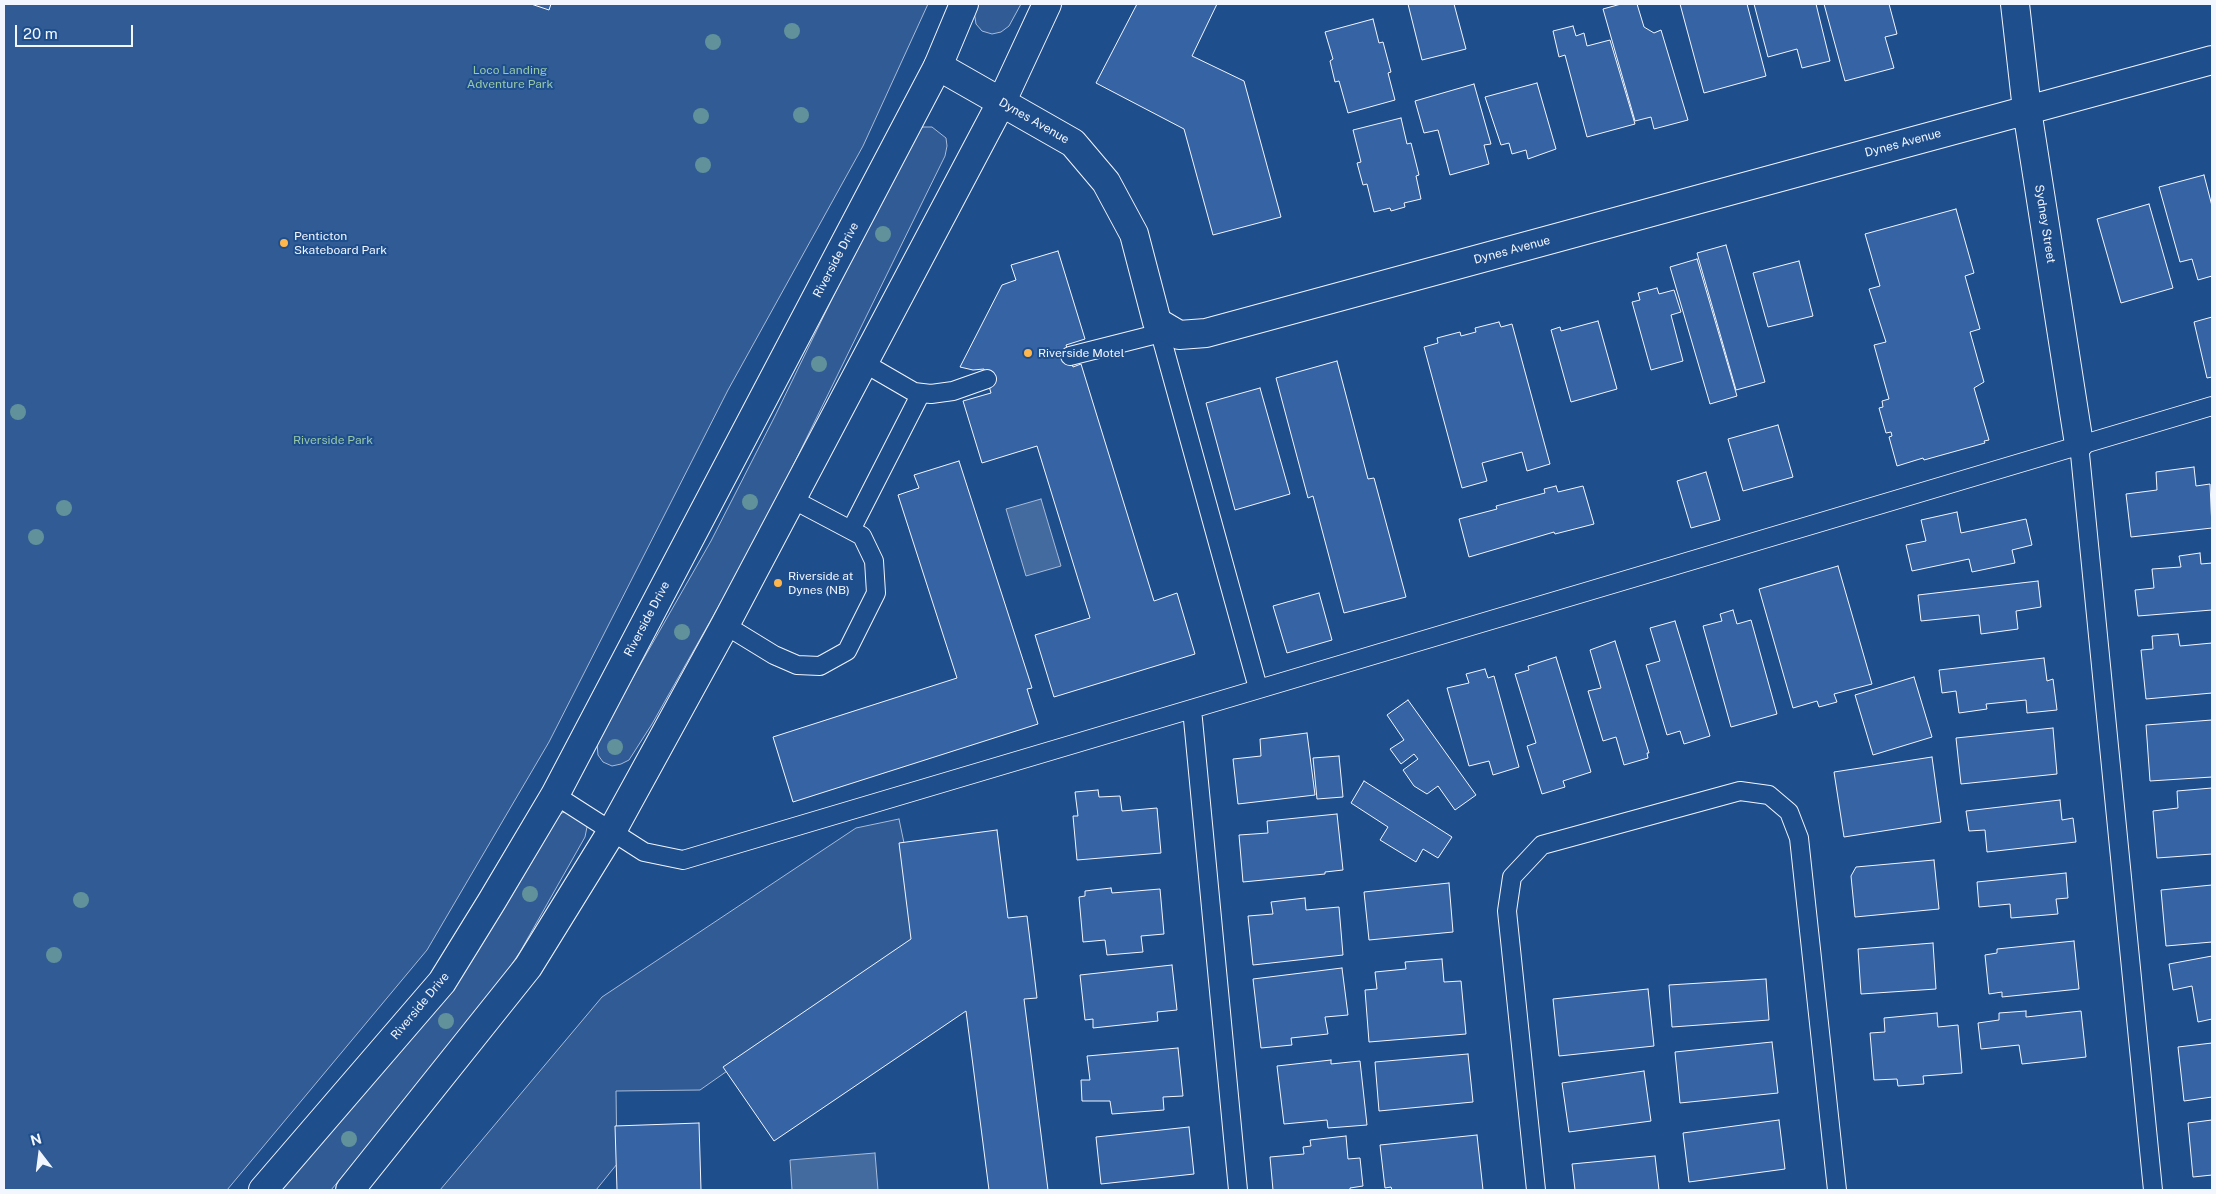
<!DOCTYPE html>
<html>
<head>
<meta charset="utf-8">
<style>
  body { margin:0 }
  #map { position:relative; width:2216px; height:1194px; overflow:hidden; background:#1f4e8c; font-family:"Public Sans",sans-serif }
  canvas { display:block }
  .frame { position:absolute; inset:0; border:5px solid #f2f6ff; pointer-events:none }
  .north { position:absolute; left:15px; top:1129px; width:50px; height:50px; -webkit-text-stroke:4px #1f4e8c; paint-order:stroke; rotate:345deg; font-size:14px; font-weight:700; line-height:20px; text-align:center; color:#f2f6ff }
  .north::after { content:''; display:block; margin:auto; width:18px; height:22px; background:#f2f6ff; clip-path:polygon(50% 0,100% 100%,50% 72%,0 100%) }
  .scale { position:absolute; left:15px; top:25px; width:118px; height:22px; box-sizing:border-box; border:2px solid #f2f6ff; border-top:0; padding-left:6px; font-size:15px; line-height:18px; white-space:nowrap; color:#f2f6ff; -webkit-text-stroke:4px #1f4e8c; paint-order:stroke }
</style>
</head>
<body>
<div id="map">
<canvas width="2216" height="1194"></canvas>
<div class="frame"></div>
<div class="north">N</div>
<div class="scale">20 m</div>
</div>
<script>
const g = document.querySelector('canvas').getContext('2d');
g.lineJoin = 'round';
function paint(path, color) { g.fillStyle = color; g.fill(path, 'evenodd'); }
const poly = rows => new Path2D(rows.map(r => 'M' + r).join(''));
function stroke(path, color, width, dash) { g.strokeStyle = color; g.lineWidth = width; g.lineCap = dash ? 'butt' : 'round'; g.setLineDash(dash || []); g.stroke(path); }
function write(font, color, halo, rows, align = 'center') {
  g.font = font + ' "Public Sans",sans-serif'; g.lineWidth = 4; g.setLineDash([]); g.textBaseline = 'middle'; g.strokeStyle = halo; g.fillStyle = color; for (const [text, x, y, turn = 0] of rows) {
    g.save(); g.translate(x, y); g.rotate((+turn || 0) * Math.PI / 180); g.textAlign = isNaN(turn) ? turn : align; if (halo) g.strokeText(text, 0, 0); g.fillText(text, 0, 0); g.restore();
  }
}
const built = poly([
  [4,4,928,4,863,146,728,390,549,742,427,950,227,1190,4,1190,4,4],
  [977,4,1021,4,1009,26,1001,32,992,34,982,31,976,24,974,11,977,4],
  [923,127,932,127,946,138,947,146,945,156,759,535,652,724,629,760,621,764,612,766,603,762,598,755,597,744,604,728,711,541,775,416,888,184,918,130,923,127],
  [567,811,584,819,587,827,585,837,520,952,479,1013,331,1190,281,1190,426,1017,557,815,567,811],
  [899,819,923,934,700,1090,616,1091,617,1164,596,1190,440,1190,602,997,856,828,899,819]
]);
paint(built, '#305b95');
stroke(built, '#a8bbd7', 1);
const water = poly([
  [1041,499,1061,566,1026,576,1006,509,1041,499],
  [875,1153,878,1190,792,1190,790,1160,875,1153]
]);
paint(water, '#446ba0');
stroke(water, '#a8bbd7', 1);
const building = poly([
  [531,4,551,4,549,10,531,4],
  [1137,4,1217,4,1192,56,1244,81,1281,217,1213,235,1184,129,1096,83,1137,4],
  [1408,4,1454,4,1466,49,1422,60,1408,4],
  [1621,4,1637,4,1644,27,1654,33,1661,30,1688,120,1654,129,1651,117,1635,121,1603,9,1621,4],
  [1680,4,1747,4,1766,76,1704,93,1680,4],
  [1754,4,1816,4,1830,61,1802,68,1797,49,1768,57,1754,4],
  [1824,4,1889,4,1897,34,1885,37,1894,68,1845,81,1824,4],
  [1373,19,1379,43,1383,42,1391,72,1388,73,1395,100,1348,113,1339,81,1335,82,1330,61,1333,59,1325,32,1373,19],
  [1573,26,1576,36,1584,33,1587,46,1610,40,1635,124,1587,137,1565,55,1559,57,1553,31,1573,26],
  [1537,83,1556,149,1528,159,1526,150,1512,154,1509,143,1501,145,1485,97,1537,83],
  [1474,84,1491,144,1484,145,1489,164,1450,175,1438,130,1424,133,1415,101,1474,84],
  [1401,118,1407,144,1411,143,1419,175,1416,176,1421,199,1404,203,1405,207,1391,211,1390,208,1374,212,1367,184,1363,185,1357,163,1361,162,1353,130,1401,118],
  [2204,175,2212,206,2212,276,2198,280,2192,259,2180,262,2159,187,2204,175],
  [2149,204,2173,288,2121,303,2097,219,2149,204],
  [1956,209,1974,273,1965,276,1980,329,1970,332,1984,382,1974,388,1989,440,1984,441,1985,443,1924,460,1923,458,1897,466,1889,437,1892,436,1891,432,1886,433,1879,408,1883,407,1882,401,1889,399,1874,345,1886,342,1869,289,1880,286,1865,234,1956,209],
  [1726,245,1765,382,1736,390,1697,253,1726,245],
  [1058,251,1085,339,1066,345,1073,367,1081,364,1154,601,1177,593,1195,654,1054,697,1035,635,1090,618,1037,446,982,463,963,401,991,393,984,369,973,370,960,367,1002,285,1016,280,1011,265,1058,251],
  [1697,259,1737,396,1710,404,1670,267,1697,259],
  [1799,261,1813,316,1768,327,1753,273,1799,261],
  [1657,288,1659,294,1674,290,1681,312,1671,315,1683,361,1651,370,1632,302,1640,300,1638,293,1657,288],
  [2212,317,2212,377,2207,378,2194,322,2212,317],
  [1598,321,1617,389,1571,402,1551,330,1560,327,1561,331,1598,321],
  [1499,322,1501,327,1512,324,1550,464,1527,471,1522,452,1482,463,1487,481,1462,488,1424,347,1438,343,1437,338,1460,332,1461,336,1476,332,1475,328,1499,322],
  [1337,361,1368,479,1374,478,1406,597,1344,613,1313,496,1308,498,1276,378,1337,361],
  [1260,388,1290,494,1235,510,1206,403,1260,388],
  [1778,425,1793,477,1743,491,1728,439,1778,425],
  [959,461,1032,688,1027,689,1038,724,793,802,773,737,957,678,898,495,919,488,914,475,959,461],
  [2194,467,2196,486,2210,484,2212,528,2131,537,2126,494,2157,490,2156,472,2194,467],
  [1706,472,1720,520,1691,528,1677,481,1706,472],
  [1556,486,1558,492,1583,486,1594,524,1555,534,1554,532,1469,557,1459,519,1497,509,1496,506,1545,493,1544,489,1556,486],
  [1957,512,1961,533,2026,519,2032,545,2012,550,2015,563,1972,572,1969,559,1912,571,1906,545,1926,541,1921,520,1957,512],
  [2200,553,2201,564,2212,563,2212,610,2138,616,2135,590,2154,588,2152,569,2181,567,2179,556,2200,553],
  [1838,566,1872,684,1834,694,1837,702,1819,707,1817,701,1793,708,1759,589,1838,566],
  [2038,581,2041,607,2016,611,2018,629,1981,634,1979,615,1921,621,1918,595,2038,581],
  [1319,593,1332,640,1287,653,1273,606,1319,593],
  [1733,610,1737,624,1751,620,1777,714,1731,727,1703,626,1722,621,1720,614,1733,610],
  [1675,621,1710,736,1684,744,1680,731,1667,735,1646,665,1660,661,1650,628,1675,621],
  [2178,634,2180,646,2212,643,2212,693,2146,699,2141,650,2153,649,2152,636,2178,634],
  [1615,641,1649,753,1647,753,1648,758,1624,765,1616,737,1603,741,1588,691,1601,688,1590,650,1615,641],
  [1556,657,1591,772,1563,781,1565,787,1542,794,1527,746,1536,743,1515,674,1529,670,1528,666,1556,657],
  [2044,658,2047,681,2053,679,2057,710,2027,713,2026,700,1986,704,1987,709,1959,713,1956,691,1942,693,1939,670,2044,658],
  [1485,669,1488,678,1494,676,1519,767,1493,775,1489,761,1469,766,1447,688,1469,683,1466,674,1485,669],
  [1914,677,1932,737,1873,755,1855,695,1914,677],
  [1408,700,1476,795,1455,810,1438,786,1427,794,1414,786,1403,770,1418,759,1414,754,1401,764,1390,749,1404,740,1387,715,1408,700],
  [2212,720,2212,777,2150,781,2146,725,2212,720],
  [2053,728,2057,774,1961,784,1956,738,2053,728],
  [1307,733,1315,795,1238,804,1233,759,1261,756,1260,739,1307,733],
  [1339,756,1343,797,1317,799,1313,758,1339,756],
  [1932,757,1941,822,1844,837,1834,772,1932,757],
  [1364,781,1452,837,1438,858,1423,849,1416,862,1380,840,1388,827,1351,803,1364,781],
  [2212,788,2212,854,2157,858,2153,811,2178,808,2177,791,2212,788],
  [1098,790,1099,797,1120,796,1122,811,1157,808,1161,853,1077,860,1073,816,1078,816,1075,792,1098,790],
  [2060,800,2062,820,2073,818,2076,842,1987,852,1985,830,1969,831,1966,811,2060,800],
  [1337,814,1343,870,1325,872,1325,874,1243,882,1239,835,1268,833,1267,821,1337,814],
  [997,830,1008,918,1027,916,1037,998,1024,999,1048,1190,989,1190,966,1011,774,1141,723,1067,911,939,899,843,997,830],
  [1934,860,1939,909,1855,917,1851,876,1856,867,1934,860],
  [2066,873,2068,898,2056,899,2058,914,2011,918,2010,904,1979,907,1977,882,2066,873],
  [1449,883,1453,932,1369,940,1364,892,1449,883],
  [2212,885,2212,942,2166,946,2161,890,2212,885],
  [1111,888,1112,893,1160,889,1164,934,1141,936,1143,952,1107,955,1105,940,1083,942,1079,897,1085,896,1085,891,1111,888],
  [1305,898,1306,910,1339,907,1343,955,1253,965,1248,916,1273,914,1271,902,1305,898],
  [2074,941,2079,989,2002,997,2002,992,1989,994,1985,955,1997,953,1997,949,2074,941],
  [1933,943,1936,989,1861,994,1858,949,1933,943],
  [2212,956,2212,1019,2198,1022,2192,986,2173,990,2169,964,2212,956],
  [1442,959,1444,982,1461,981,1466,1034,1369,1042,1365,990,1377,989,1375,972,1406,969,1405,962,1442,959],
  [1172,965,1177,1010,1157,1012,1158,1021,1093,1028,1093,1019,1085,1020,1080,975,1172,965],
  [1342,968,1348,1015,1325,1017,1328,1034,1291,1038,1292,1045,1261,1048,1253,979,1342,968],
  [1766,979,1769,1020,1672,1027,1669,985,1766,979],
  [1648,989,1654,1046,1559,1056,1553,999,1648,989],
  [2026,1011,2026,1017,2081,1011,2086,1057,2022,1064,2019,1045,1981,1049,1978,1023,1999,1020,1999,1013,2026,1011],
  [1937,1013,1938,1027,1958,1025,1962,1073,1923,1076,1924,1084,1898,1086,1897,1079,1874,1080,1870,1033,1885,1032,1884,1018,1937,1013],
  [1772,1042,1778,1093,1680,1103,1675,1052,1772,1042],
  [2212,1043,2212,1097,2184,1101,2178,1047,2212,1043],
  [1178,1048,1183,1096,1163,1097,1164,1110,1112,1114,1110,1101,1082,1101,1081,1080,1090,1080,1087,1056,1178,1048],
  [1468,1054,1473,1102,1379,1111,1375,1062,1468,1054],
  [1331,1060,1331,1064,1360,1061,1367,1125,1328,1128,1327,1120,1284,1124,1277,1066,1331,1060],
  [1644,1071,1651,1121,1569,1132,1562,1083,1644,1071],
  [1779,1120,1785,1169,1689,1182,1683,1133,1779,1120],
  [2212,1120,2212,1175,2193,1177,2188,1123,2212,1120],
  [699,1123,701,1190,617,1190,615,1126,699,1123],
  [1189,1127,1194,1174,1101,1184,1096,1137,1189,1127],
  [1477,1135,1483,1190,1392,1190,1391,1187,1385,1188,1380,1145,1477,1135],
  [1346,1136,1348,1159,1360,1158,1363,1186,1350,1188,1350,1190,1273,1190,1270,1157,1304,1154,1303,1147,1311,1146,1310,1140,1346,1136],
  [1655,1156,1659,1190,1575,1190,1572,1164,1655,1156]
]);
paint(building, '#3563a3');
stroke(building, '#f2f6ff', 1);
const service = poly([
  [1157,322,1258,688],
  [1070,356,1161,333],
  [864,363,914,392,931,394,953,391,987,379],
  [2079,444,2153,1190],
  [851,530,921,393],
  [725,625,774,655,797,665,820,666,847,651,876,593,874,561,862,536,792,499],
  [1192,709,1238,1190],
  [555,795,644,852,683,860,2212,406],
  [1536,1190,1507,911,1512,877,1542,845,1740,791,1769,795,1789,812,1799,838,1837,1190]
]);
const minor = poly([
  [2015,4,2027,110,2079,444],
  [938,66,1073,143,1106,182,1134,234,1157,322,1179,335,1206,333,2212,60]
]);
const tertiary = poly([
  [263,1190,442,982,492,901,555,795,938,66,964,4],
  [350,1190,528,967,612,831,725,625,1001,103,1047,4]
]);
stroke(service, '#f2f6ff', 20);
stroke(minor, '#f2f6ff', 30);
stroke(tertiary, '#f2f6ff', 30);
stroke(service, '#1f4e8c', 18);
stroke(minor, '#1f4e8c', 28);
stroke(tertiary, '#1f4e8c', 28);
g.fillStyle = '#61919a';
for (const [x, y] of [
  [792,31],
  [713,42],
  [801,115],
  [701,116],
  [703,165],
  [883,234],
  [819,364],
  [18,412],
  [750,502],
  [64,508],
  [36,537],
  [682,632],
  [615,747],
  [530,894],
  [81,900],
  [54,955],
  [446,1021],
  [349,1139]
]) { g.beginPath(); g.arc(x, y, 8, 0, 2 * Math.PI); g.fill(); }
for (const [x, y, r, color] of [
  [284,243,5,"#ffb74d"],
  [1028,353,5,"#ffb74d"],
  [778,583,5,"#ffb74d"]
]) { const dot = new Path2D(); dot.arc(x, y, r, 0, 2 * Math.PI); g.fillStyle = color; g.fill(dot); stroke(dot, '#1f4e8c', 2); }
write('12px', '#97c8a6', '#1f4e8c', [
  ["Loco Landing",510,70],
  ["Adventure Park",510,84],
  ["Riverside Park",333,440]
]);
write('12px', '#f2f6ff', '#1f4e8c', [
  ["Dynes Avenue",1034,121,30],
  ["Dynes Avenue",1903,143,-15],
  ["Sydney Street",2045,224,81],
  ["Dynes Avenue",1512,250,-15],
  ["Riverside Drive",836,260,-62],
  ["Riverside Drive",647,619,-62],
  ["Riverside Drive",420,1006,-50]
]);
write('12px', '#f2f6ff', '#1f4e8c', [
  ["Penticton",294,236],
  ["Skateboard Park",294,250],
  ["Riverside Motel",1038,353],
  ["Riverside at",788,576],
  ["Dynes (NB)",788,590]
], 'left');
</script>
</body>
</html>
